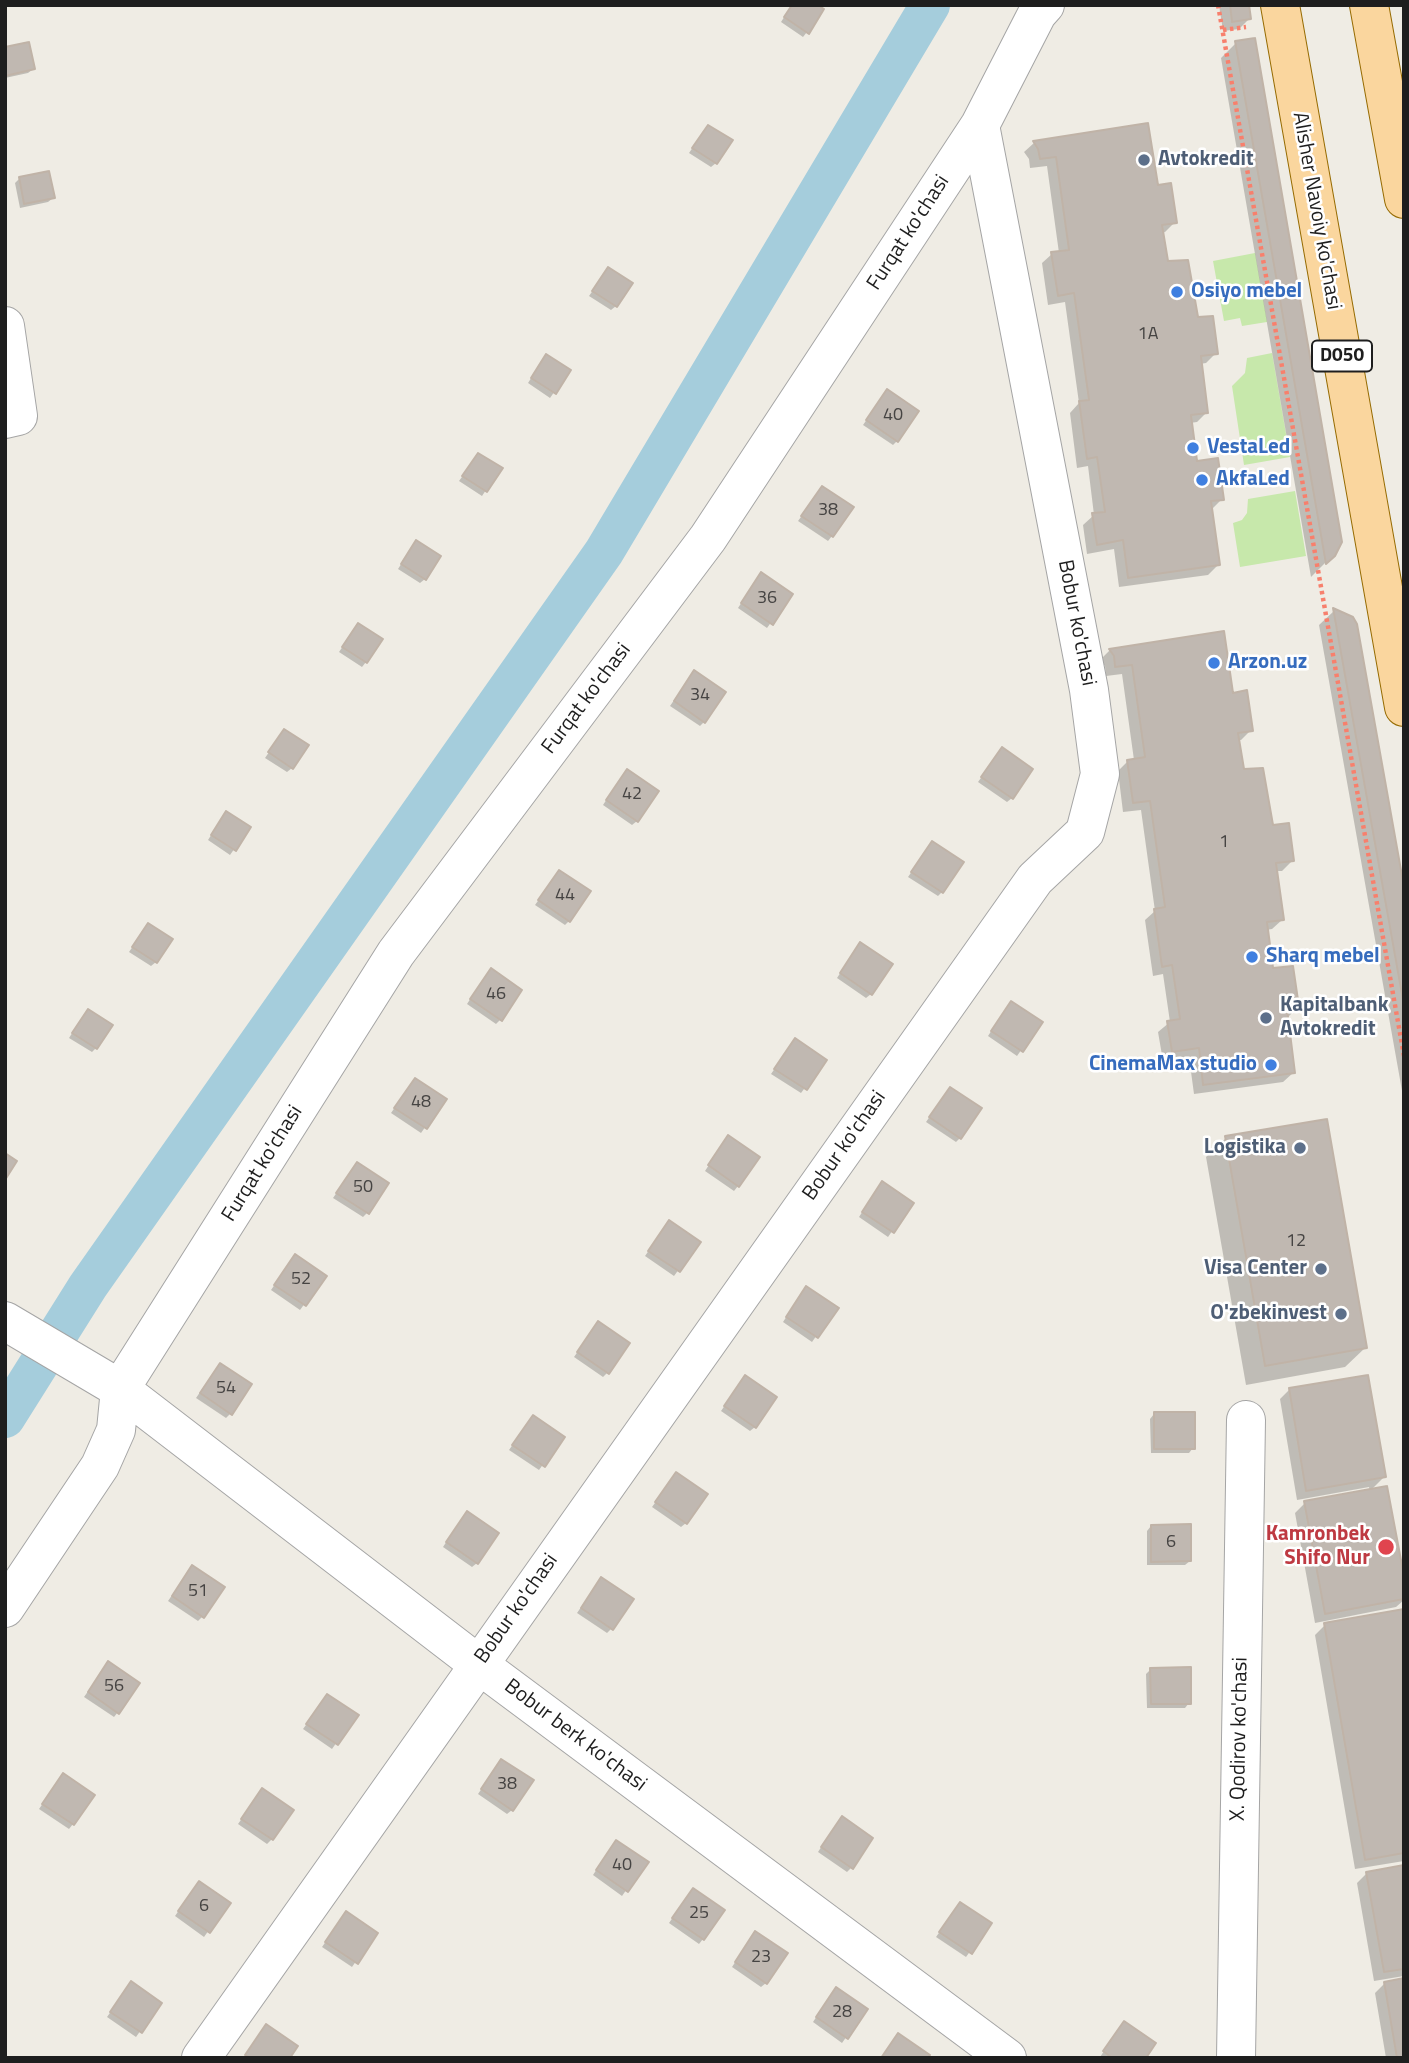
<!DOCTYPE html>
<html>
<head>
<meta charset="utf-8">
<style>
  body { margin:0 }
  #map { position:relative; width:1409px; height:2063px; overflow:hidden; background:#efece4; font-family:"Titillium Web",sans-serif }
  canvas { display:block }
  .frame { position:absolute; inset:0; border:7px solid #1e1e1e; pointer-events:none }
</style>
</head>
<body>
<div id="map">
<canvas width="1409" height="2063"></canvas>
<div class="frame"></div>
</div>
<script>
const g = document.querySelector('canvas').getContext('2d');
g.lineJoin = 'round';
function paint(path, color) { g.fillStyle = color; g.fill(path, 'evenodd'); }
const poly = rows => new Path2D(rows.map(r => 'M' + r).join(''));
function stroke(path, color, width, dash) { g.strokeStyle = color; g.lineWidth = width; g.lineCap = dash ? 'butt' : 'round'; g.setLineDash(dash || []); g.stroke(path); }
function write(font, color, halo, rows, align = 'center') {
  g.font = font + ' "Titillium Web",sans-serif'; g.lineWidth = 5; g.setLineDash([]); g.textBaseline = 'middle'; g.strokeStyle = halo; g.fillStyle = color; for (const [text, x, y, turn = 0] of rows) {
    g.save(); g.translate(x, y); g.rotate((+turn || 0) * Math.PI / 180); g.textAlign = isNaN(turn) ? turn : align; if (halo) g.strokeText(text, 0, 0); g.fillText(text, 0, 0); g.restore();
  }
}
paint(poly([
  [1255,253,1267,322,1242,326,1240,318,1224,321,1213,261],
  [1272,353,1290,457,1244,465,1232,386,1245,373,1247,358],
  [1295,491,1306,556,1240,567,1233,523,1242,520,1247,513,1248,499]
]), '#c7e8ab');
paint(poly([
  [792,5,815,5,807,32,803,37,781,22],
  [1219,5,1247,5,1249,19,1239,29,1223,31],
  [1236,43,1333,555,1311,577,1221,58],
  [5,49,33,69,28,73,5,78],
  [1147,125,1156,187,1175,222,1165,232,1162,233,1166,263,1216,353,1206,363,1200,364,1207,412,1197,422,1190,423,1196,462,1222,499,1212,509,1218,565,1208,575,1119,587,1114,549,1087,554,1083,525,1094,515,1088,466,1077,468,1070,413,1079,403,1065,302,1048,305,1042,263,1052,254,1059,253,1047,166,1030,168,1029,159,1024,152,1034,143],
  [704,131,716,163,711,167,689,153],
  [20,178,53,198,48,202,20,208,15,183],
  [608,269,616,306,611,310,589,296],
  [542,361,569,371,550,398,528,383],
  [883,396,897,441,893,445,863,425],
  [478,455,500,469,482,496,459,481],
  [822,488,832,536,828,541,798,521],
  [412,547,425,579,420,583,398,569],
  [757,579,791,595,767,628,738,608],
  [1334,611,1404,897,1404,1102,1319,625],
  [354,630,366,662,362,667,339,652],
  [1222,633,1232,695,1251,730,1241,740,1237,740,1242,771,1292,861,1282,871,1276,871,1282,920,1272,929,1266,930,1272,970,1298,1007,1288,1017,1293,1073,1283,1082,1194,1094,1189,1057,1163,1061,1158,1032,1170,1022,1163,974,1153,976,1145,920,1155,911,1141,810,1123,812,1118,771,1128,761,1134,760,1122,674,1106,676,1105,666,1100,660,1110,650],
  [690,677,704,722,700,726,670,706],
  [280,736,292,768,287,772,265,758],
  [1002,749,1012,798,1007,802,978,782],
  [622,776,637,821,632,825,603,805],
  [222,818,249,828,230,855,208,840],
  [928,848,942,892,938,896,908,877],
  [555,877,569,921,565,925,535,905],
  [144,930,156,962,151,966,129,952],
  [856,949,871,994,866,998,837,978],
  [486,975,500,1020,496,1024,467,1004],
  [1007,1007,1041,1022,1017,1056,988,1036],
  [83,1016,96,1048,92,1052,69,1038],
  [791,1045,825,1061,801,1093,771,1074],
  [411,1084,445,1099,421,1133,391,1113],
  [946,1093,960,1138,956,1142,926,1122],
  [1226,1138,1365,1348,1345,1367,1246,1385,1206,1157],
  [724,1142,738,1186,734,1191,705,1171],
  [353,1169,367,1213,363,1217,333,1198],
  [878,1188,912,1203,888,1237,859,1217],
  [665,1227,699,1242,674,1276,645,1256],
  [291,1261,325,1276,300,1310,271,1290],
  [802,1293,836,1308,812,1342,783,1322],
  [594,1328,608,1372,603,1377,574,1357],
  [216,1369,230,1414,226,1418,196,1398],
  [741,1382,755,1427,750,1431,721,1411],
  [1289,1390,1384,1477,1370,1491,1404,1585,1404,1600,1396,1607,1315,1623,1295,1513,1305,1503,1370,1491,1369,1487,1297,1500,1280,1399],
  [1154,1414,1193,1448,1189,1453,1151,1453,1150,1419],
  [529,1421,563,1437,539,1470,509,1450],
  [676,1474,686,1523,681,1527,652,1507],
  [462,1518,477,1563,472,1567,443,1547],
  [1151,1526,1190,1561,1185,1565,1147,1565,1147,1531],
  [188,1572,202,1617,198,1621,168,1601],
  [597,1584,612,1628,607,1633,577,1613],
  [1404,1611,1404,1861,1355,1869,1315,1635,1325,1625],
  [108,1663,118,1712,114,1717,84,1697],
  [1151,1669,1189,1703,1185,1708,1147,1708,1146,1674],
  [327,1696,356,1715,332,1749,303,1729],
  [497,1766,512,1810,507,1814,478,1794],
  [59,1780,73,1824,69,1829,39,1809],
  [262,1790,272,1839,267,1844,238,1824],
  [837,1823,851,1868,847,1872,818,1852],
  [612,1846,646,1862,622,1896,593,1875],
  [1404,1867,1404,1976,1374,1981,1357,1883,1367,1873],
  [195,1887,228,1903,204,1937,175,1916],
  [689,1894,703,1939,699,1944,669,1923],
  [956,1909,990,1924,966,1957,936,1937],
  [342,1918,375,1934,352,1967,322,1947],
  [751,1938,766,1983,761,1987,732,1967],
  [131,1983,160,2003,136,2037,107,2017],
  [1384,1984,1404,2058,1386,2058,1375,1993],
  [832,1993,866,2009,842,2043,813,2022],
  [1120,2028,1144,2058,1100,2057]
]), '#0003');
stroke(poly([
  [5,1418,88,1286,604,552,930,5]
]), '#a5cddc', 40);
const building = poly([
  [792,5,818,5,824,9,809,34,784,17,792,5],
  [1230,5,1249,5,1251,19,1232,22,1230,5],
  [1255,38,1342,542,1335,556,1326,564,1235,41,1255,38],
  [29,42,35,69,5,76,5,47,29,42],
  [1148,123,1158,185,1171,183,1177,223,1162,225,1168,261,1188,260,1198,317,1213,316,1218,354,1201,356,1208,413,1191,415,1197,461,1218,458,1224,500,1211,501,1220,565,1128,578,1123,540,1097,545,1092,513,1105,512,1097,457,1087,459,1079,401,1089,400,1074,293,1058,296,1051,252,1069,250,1056,157,1040,159,1038,149,1033,141,1148,123],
  [708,125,733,140,717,164,692,148,708,125],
  [49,171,55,198,24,204,19,177,49,171],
  [608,267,633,283,617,307,592,291,608,267],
  [546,354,571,370,556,394,531,378,546,354],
  [887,389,919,411,898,442,866,420,887,389],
  [478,453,503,468,487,492,462,476,478,453],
  [822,486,854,507,833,537,801,516,822,486],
  [416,540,441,556,426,580,401,564,416,540],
  [761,572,793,594,773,625,741,603,761,572],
  [1333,608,1353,617,1357,624,1404,887,1404,1006,1333,608],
  [358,623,383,639,367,663,342,647,358,623],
  [1224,631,1233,693,1247,690,1253,731,1238,733,1244,769,1263,768,1273,825,1289,823,1294,861,1276,863,1284,920,1267,922,1273,968,1293,966,1299,1007,1287,1009,1295,1073,1203,1085,1199,1048,1172,1052,1167,1021,1180,1019,1172,965,1162,967,1154,909,1165,907,1150,801,1133,803,1127,760,1145,757,1132,665,1115,667,1114,656,1109,649,1224,631],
  [694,670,726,692,705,723,674,701,694,670],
  [284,729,309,745,293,769,268,752,284,729],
  [1002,747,1033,769,1013,799,981,777,1002,747],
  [627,769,659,791,638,822,606,800,627,769],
  [226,811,251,827,236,851,211,835,226,811],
  [932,841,964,862,943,893,911,872,932,841],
  [559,870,591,891,570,922,538,900,559,870],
  [148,923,173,939,157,963,132,947,148,923],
  [860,942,893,964,872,995,840,973,860,942],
  [491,968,522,990,502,1021,470,999,491,968],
  [1011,1001,1043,1022,1023,1052,991,1031,1011,1001],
  [88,1009,113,1025,97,1049,72,1033,88,1009],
  [795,1038,827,1060,807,1090,774,1069,795,1038],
  [415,1078,447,1099,427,1129,394,1108,415,1078],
  [950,1087,982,1108,961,1139,929,1117,950,1087],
  [1327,1119,1367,1348,1265,1366,1225,1136,1327,1119],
  [728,1135,760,1157,739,1187,708,1165,728,1135],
  [5,1153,17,1161,5,1180,5,1153],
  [357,1162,389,1183,369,1214,336,1193,357,1162],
  [882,1181,914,1203,894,1233,862,1212,882,1181],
  [669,1220,701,1242,680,1272,648,1251,669,1220],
  [295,1254,327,1276,306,1306,274,1285,295,1254],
  [806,1286,839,1308,818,1338,786,1317,806,1286],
  [598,1321,630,1343,609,1374,577,1352,598,1321],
  [220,1363,252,1384,232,1415,200,1393,220,1363],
  [745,1375,777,1397,756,1428,724,1406,745,1375],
  [1368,1375,1386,1477,1306,1491,1289,1388,1368,1375],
  [1154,1412,1195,1412,1195,1449,1154,1449,1154,1412],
  [533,1415,565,1437,545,1467,512,1445,533,1415],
  [676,1472,708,1494,687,1524,655,1502,676,1472],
  [1387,1486,1404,1576,1404,1599,1325,1614,1304,1501,1387,1486],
  [467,1511,499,1533,478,1564,446,1542,467,1511],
  [1191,1524,1191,1561,1151,1562,1151,1525,1191,1524],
  [192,1565,225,1587,204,1618,172,1596,192,1565],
  [601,1577,634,1599,613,1630,581,1608,601,1577],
  [1404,1609,1404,1853,1365,1860,1324,1623,1404,1609],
  [108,1661,140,1683,119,1714,88,1692,108,1661],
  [1191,1667,1191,1704,1151,1704,1150,1668,1191,1667],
  [327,1694,359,1715,338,1745,306,1724,327,1694],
  [501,1759,534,1780,513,1811,481,1789,501,1759],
  [63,1773,95,1795,74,1825,42,1804,63,1773],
  [262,1788,294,1810,273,1840,241,1819,262,1788],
  [842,1816,873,1838,853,1869,821,1847,842,1816],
  [616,1840,649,1862,628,1892,596,1870,616,1840],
  [1404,1865,1404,1969,1384,1972,1366,1872,1404,1865],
  [199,1881,231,1903,210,1933,178,1911,199,1881],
  [693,1888,725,1910,704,1940,672,1918,693,1888],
  [960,1902,992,1923,972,1954,939,1932,960,1902],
  [346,1911,378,1933,358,1964,325,1942,346,1911],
  [755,1931,788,1953,767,1984,735,1962,755,1931],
  [1404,1978,1404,2058,1397,2058,1384,1982,1404,1978],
  [131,1981,162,2003,142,2033,110,2012,131,1981],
  [836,1987,868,2009,848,2039,816,2017,836,1987],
  [1124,2021,1156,2043,1146,2058,1112,2058,1103,2051,1124,2021],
  [266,2024,298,2046,290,2058,250,2058,245,2055,266,2024],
  [898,2033,930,2055,928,2058,881,2058,898,2033]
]);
paint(building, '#c0b8b1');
stroke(building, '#c0b3a7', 2);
const minor = poly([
  [5,326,18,416,5,419],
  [5,1321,120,1389,478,1664,1007,2058],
  [5,1608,100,1466,116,1430,120,1389,396,953,708,538,980,125,1037,14,1045,5],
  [201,2058,1035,879,1085,832,1100,774,1089,690,980,125],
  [1236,2058,1246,1420]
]);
const primary = poly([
  [1280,5,1404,707],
  [1369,5,1404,199]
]);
stroke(minor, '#a5a5a5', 40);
stroke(primary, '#966b02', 40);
stroke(poly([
  [1218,5,1404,1056],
  [1223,30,1246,27]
]), '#f7806d', 4.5, [3.5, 3.5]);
stroke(minor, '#fff', 38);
stroke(primary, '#fad69e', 38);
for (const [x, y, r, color] of [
  [1144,160,7,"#5c6f8a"],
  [1177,292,7,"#3f7fe0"],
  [1193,448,7,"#3f7fe0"],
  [1202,480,7,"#3f7fe0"],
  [1214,663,7,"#3f7fe0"],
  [1252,957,7,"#3f7fe0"],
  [1266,1018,7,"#5c6f8a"],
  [1271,1065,7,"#3f7fe0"],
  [1300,1148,7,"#5c6f8a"],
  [1321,1269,7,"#5c6f8a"],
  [1341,1314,7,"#5c6f8a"],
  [1386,1547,9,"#e0444e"]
]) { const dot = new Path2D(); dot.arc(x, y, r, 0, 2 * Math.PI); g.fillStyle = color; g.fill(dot); stroke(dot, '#fff', 2.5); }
write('18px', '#464443', null, [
  ["1A",1148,335],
  ["40",893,416],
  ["38",828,511],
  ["36",767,599],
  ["34",700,696],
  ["42",632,795],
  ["1",1224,843],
  ["44",565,896],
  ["46",496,995],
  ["48",421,1103],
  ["50",363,1188],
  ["12",1296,1242],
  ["52",301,1280],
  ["54",226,1389],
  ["6",1171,1543],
  ["51",198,1592],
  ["56",114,1687],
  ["38",507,1785],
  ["40",622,1866],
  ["6",204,1907],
  ["25",699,1914],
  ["23",761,1958],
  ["28",842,2013]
]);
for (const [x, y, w] of [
  [1342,356,60]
]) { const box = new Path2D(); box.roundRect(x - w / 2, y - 15.5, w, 31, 5); g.fillStyle = '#fff'; g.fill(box); stroke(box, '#1e1e1e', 2); }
write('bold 19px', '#1e1e1e', null, [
  ["D050",1342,356]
]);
write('bold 21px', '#4e5e75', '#fff', [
  ["Avtokredit",1158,160,"left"],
  ["Kapitalbank",1280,1006,"left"],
  ["Avtokredit",1280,1030,"left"],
  ["Logistika",1286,1148],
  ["Visa Center",1307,1269],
  ["O'zbekinvest",1327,1314]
], 'right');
write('21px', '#1e1e1e', '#fff', [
  ["Alisher Navoiy ko'chasi",1316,211,80],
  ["Furqat ko'chasi",909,233,-57],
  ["Bobur ko'chasi",1076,623,79],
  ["Furqat ko'chasi",587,699,-53],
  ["Bobur ko'chasi",845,1146,-55],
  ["Furqat ko'chasi",263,1164,-58],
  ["Bobur ko'chasi",517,1609,-55],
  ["Bobur berk ko'chasi",575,1736,37],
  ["X. Qodirov ko'chasi",1240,1739,-89]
]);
write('bold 21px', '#366cbe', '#fff', [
  ["Osiyo mebel",1191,292],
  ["VestaLed",1207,448],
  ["AkfaLed",1216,480],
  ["Arzon.uz",1228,663],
  ["Sharq mebel",1266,957],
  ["CinemaMax studio",1257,1065,"right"]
], 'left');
write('bold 21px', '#be3a42', '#fff', [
  ["Kamronbek",1370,1535],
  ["Shifo Nur",1370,1559]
], 'right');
</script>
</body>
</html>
